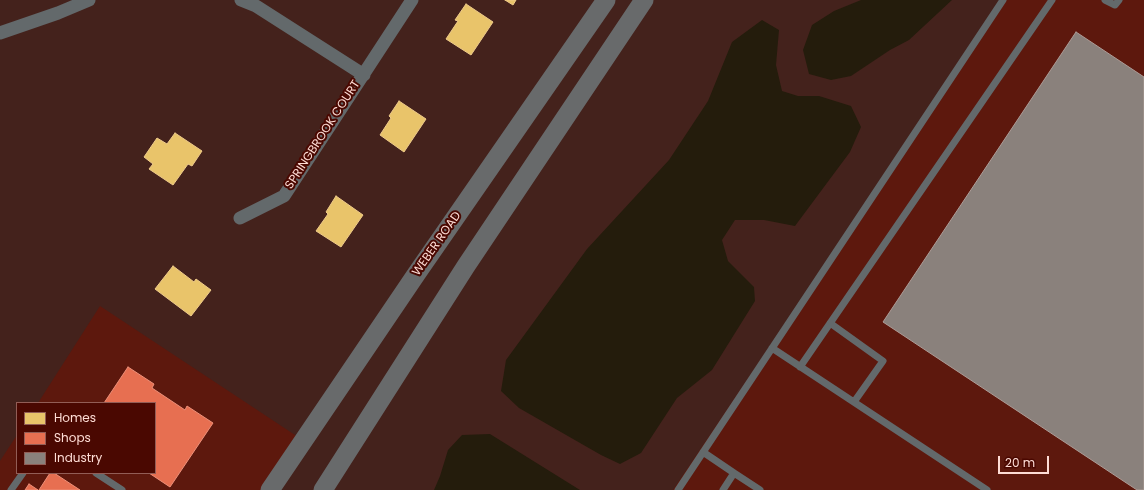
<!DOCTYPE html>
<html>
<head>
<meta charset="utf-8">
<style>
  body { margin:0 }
  #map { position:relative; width:1144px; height:490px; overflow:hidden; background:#44221c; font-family:Poppins,sans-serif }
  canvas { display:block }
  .legend { position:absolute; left:16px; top:402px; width:140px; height:72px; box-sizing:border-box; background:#4a0801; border:1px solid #925d56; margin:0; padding:5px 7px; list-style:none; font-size:12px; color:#fedcd5 }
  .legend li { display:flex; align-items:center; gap:8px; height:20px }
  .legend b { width:20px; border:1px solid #925d56 }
  .scale { position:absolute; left:998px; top:456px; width:51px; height:18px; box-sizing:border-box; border:2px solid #fedcd5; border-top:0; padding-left:5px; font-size:12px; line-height:14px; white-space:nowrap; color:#fedcd5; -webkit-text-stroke:3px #4a0801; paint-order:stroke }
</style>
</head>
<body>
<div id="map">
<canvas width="1144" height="490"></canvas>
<ul class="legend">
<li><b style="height:11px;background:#e9c46a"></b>Homes</li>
<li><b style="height:11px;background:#e76f51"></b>Shops</li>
<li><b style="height:11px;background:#8a817c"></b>Industry</li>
</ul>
<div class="scale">20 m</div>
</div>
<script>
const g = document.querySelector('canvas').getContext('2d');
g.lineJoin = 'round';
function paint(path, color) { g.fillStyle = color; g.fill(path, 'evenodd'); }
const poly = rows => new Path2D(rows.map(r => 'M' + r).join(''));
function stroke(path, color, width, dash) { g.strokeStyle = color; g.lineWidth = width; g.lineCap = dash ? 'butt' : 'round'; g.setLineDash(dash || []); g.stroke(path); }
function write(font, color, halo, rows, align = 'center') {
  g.font = font + ' Poppins,sans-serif'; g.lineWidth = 4; g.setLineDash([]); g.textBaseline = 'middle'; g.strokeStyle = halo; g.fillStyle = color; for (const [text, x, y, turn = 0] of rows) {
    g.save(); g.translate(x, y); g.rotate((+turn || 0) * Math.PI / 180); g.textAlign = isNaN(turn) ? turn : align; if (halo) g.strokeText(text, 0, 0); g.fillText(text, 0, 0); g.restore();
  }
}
paint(poly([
  [1002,0,1144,0,1144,490,673,490],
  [100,306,298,437,263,490,0,490,0,461,17,435,17,473,155,473,155,403,38,403]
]), '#5d180d');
paint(poly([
  [861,0,952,0,909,40,890,50,851,76,831,80,809,74,803,50,812,25,834,11],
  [762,20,779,30,776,65,782,91,798,96,819,96,851,106,861,127,850,152,795,226,764,220,735,220,722,240,728,261,754,287,755,301,712,370,677,398,641,453,620,464,601,455,519,408,501,391,506,360,587,249,669,160,708,101,732,42],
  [490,434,580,490,434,490,440,476,448,450,462,435]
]), '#241c0c');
const homes = poly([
  [505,0,516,0,513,5,505,0],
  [466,4,493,22,471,55,446,39,458,21,455,20,466,4],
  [399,101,426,119,404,152,380,135,391,118,389,116,399,101],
  [175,133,202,151,192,166,188,164,173,185,149,169,153,164,144,157,157,138,167,144,175,133],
  [336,196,363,215,341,247,316,231,328,214,326,212,336,196],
  [173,266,194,282,196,279,211,290,191,316,155,289,173,266]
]);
paint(homes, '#e9c46a');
stroke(homes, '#efcb8a', 1);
const shops = poly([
  [128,367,154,384,152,388,185,410,187,406,213,423,170,487,149,473,155,473,155,403,104,403,128,367],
  [50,473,54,473,80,490,39,490,50,473],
  [29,484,38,490,25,490,29,484]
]);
paint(shops, '#e76f51');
stroke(shops, '#ee9079', 1);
const industry = poly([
  [1076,32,1144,77,1144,490,1137,490,883,322,1076,32]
]);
paint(industry, '#8a817c');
stroke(industry, '#ad9c97', 1);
stroke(poly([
  [1105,0,1115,5,1119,0],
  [830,323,883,361,854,402],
  [772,348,987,490],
  [800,367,1052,0],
  [703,452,734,473,723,490],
  [96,473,122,490],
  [734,473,760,490],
  [11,490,23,473],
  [678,490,1003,0]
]), '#63696b', 7);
stroke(poly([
  [241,0,256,6,364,75],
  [0,33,58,13,89,0],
  [240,218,284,196,412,0]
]), '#63696b', 13);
stroke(poly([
  [270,490,417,273,606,0],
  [323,490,466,266,644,0]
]), '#686a6b', 19);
write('12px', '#fedcd5', '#4a0801', [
  ["SPRINGBROOK COURT",323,135,-57],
  ["WEBER ROAD",437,244,-55]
]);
</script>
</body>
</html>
